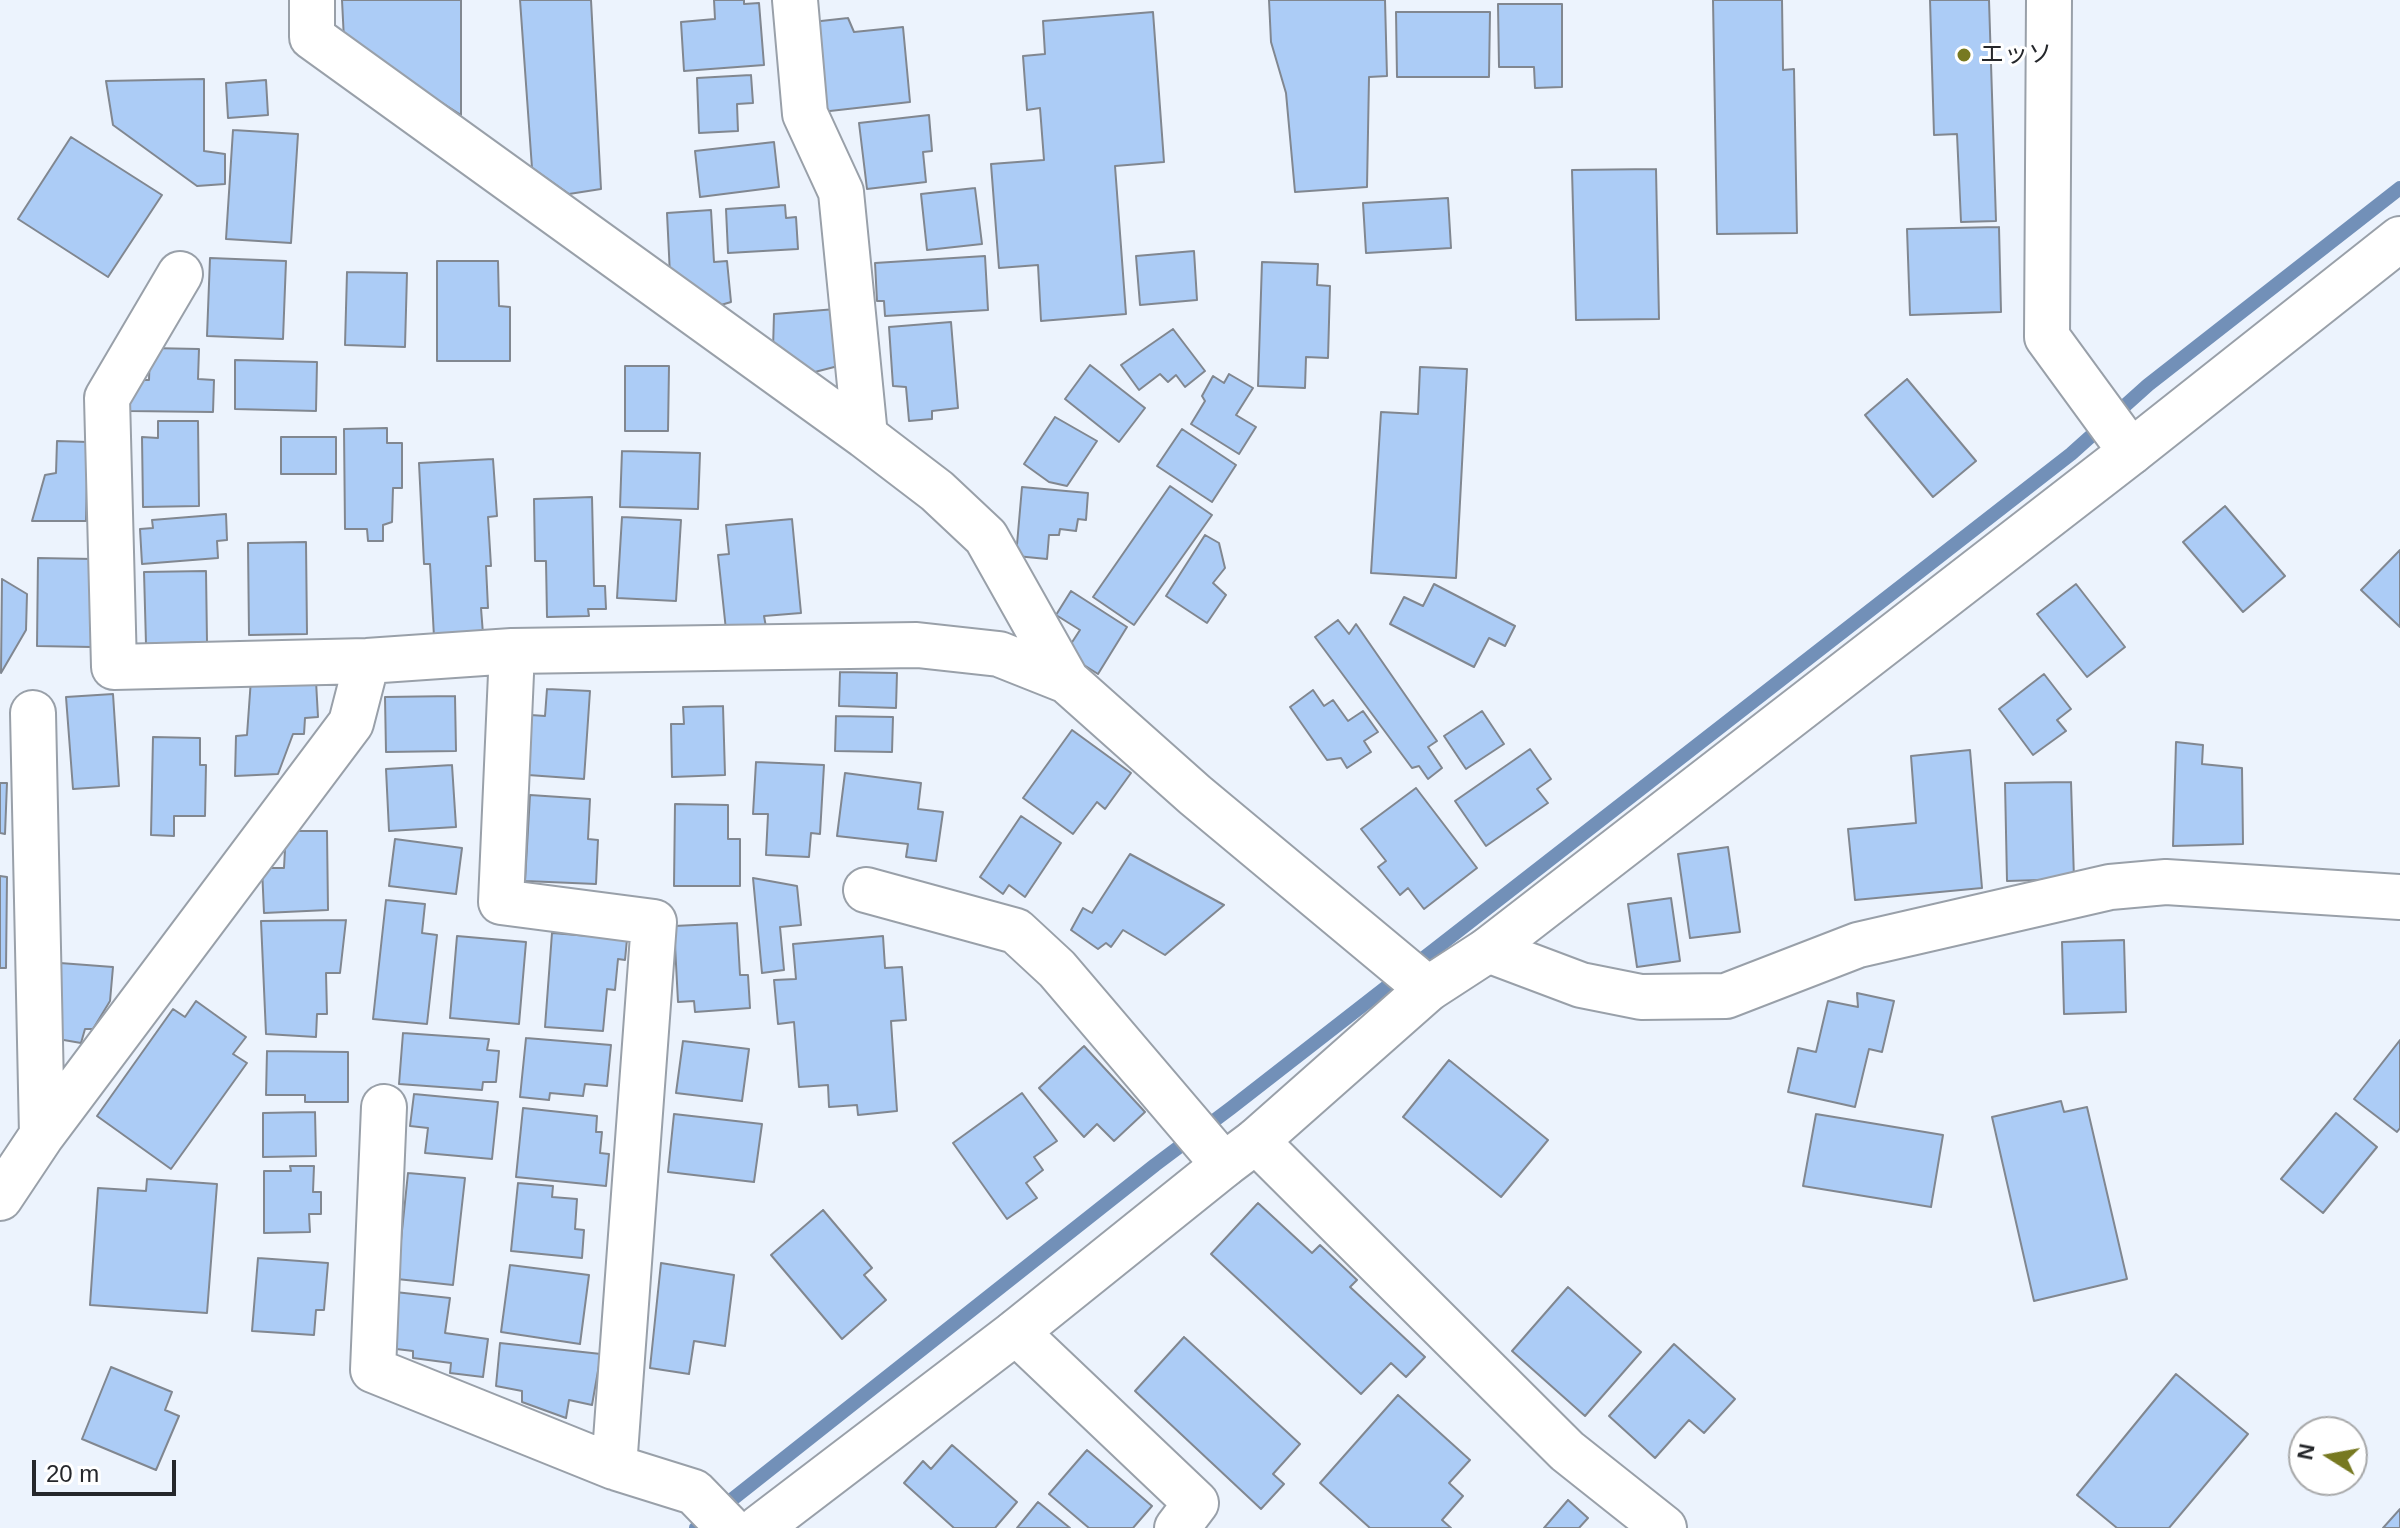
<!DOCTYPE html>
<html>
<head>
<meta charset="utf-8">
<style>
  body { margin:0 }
  #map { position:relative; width:2400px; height:1528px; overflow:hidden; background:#ecf3fd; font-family:Helvetica,sans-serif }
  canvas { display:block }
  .north { position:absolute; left:2288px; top:1416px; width:80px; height:80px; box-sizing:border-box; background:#fff; border:2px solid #a8a9aa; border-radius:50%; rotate:281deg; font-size:22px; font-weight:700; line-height:32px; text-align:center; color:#25272b }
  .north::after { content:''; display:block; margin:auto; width:28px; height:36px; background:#777921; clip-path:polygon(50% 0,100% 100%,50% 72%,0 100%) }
  .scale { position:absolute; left:32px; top:1460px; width:144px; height:36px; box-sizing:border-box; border:4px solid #25272b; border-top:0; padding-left:10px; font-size:24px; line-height:28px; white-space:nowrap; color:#25272b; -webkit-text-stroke:6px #fff; paint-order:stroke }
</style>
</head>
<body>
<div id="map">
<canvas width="2400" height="1528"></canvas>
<div class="north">N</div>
<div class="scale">20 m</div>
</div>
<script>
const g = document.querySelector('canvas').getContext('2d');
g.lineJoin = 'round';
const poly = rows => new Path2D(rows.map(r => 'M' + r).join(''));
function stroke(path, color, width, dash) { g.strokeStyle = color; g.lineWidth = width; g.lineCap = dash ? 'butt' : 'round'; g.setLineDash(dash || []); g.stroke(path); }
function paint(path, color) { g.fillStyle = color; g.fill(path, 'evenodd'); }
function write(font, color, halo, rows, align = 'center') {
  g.font = font + ' Helvetica,"Noto Sans JP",sans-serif'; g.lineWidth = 6; g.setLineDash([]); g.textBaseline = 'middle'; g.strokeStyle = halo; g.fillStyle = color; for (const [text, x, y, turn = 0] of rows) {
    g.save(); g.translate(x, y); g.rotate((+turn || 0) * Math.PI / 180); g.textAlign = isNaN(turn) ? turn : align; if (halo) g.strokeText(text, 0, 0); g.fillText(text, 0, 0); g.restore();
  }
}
stroke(poly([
  [696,1528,1155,1165,1231,1108,2071,454,2148,385,2400,188]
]), '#7290b8', 14);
const building = poly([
  [342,0,461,0,461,115,344,40,342,0],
  [520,0,591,0,601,189,569,194,532,168,520,0],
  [714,0,744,0,744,4,759,3,764,65,684,71,681,22,715,19,714,0],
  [1269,0,1385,0,1387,76,1369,77,1367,187,1295,192,1286,93,1271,42,1269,0],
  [1713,0,1782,0,1783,70,1794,69,1797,233,1717,234,1713,0],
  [1930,0,1989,0,1996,221,1961,222,1957,134,1934,135,1930,0],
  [1498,4,1562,4,1562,87,1535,88,1534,67,1499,67,1498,4],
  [1153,12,1164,162,1115,166,1126,314,1041,321,1038,265,999,268,991,164,1044,160,1040,108,1027,110,1023,56,1045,54,1043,21,1153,12],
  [1396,12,1490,12,1489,77,1397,77,1396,12],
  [848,18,854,32,903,27,910,102,821,112,812,22,848,18],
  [751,75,753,103,737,104,738,131,699,133,697,78,751,75],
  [204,79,204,151,225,154,225,184,197,186,113,125,106,81,204,79],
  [266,80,268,115,228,118,226,83,266,80],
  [929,115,932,151,923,152,926,182,867,189,859,123,929,115],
  [233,130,298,134,291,243,226,239,233,130],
  [71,137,162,195,108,277,18,219,71,137],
  [774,142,779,187,700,197,695,151,774,142],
  [1656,169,1659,319,1576,320,1572,170,1656,169],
  [975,188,982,244,927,250,921,194,975,188],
  [1448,198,1451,248,1366,253,1363,203,1448,198],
  [785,205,786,218,796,217,798,249,728,253,726,209,785,205],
  [711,210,714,262,727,261,731,302,711,308,670,275,667,213,711,210],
  [1999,227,2001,312,1910,315,1907,229,1999,227],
  [1194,251,1197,300,1140,305,1136,256,1194,251],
  [985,256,988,310,885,316,884,301,877,301,875,263,985,256],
  [210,258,286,261,283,339,207,336,210,258],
  [437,261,498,261,499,306,510,307,510,361,437,361,437,261],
  [1262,262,1318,264,1317,285,1330,286,1328,358,1306,357,1305,388,1258,386,1262,262],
  [347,272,407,273,405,347,345,345,347,272],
  [836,309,842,365,811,373,773,349,774,314,836,309],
  [951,322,958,408,932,411,932,419,909,421,906,387,893,386,889,327,951,322],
  [1173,329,1205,371,1185,387,1176,375,1168,382,1160,374,1139,390,1121,365,1173,329],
  [150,348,199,349,198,379,214,380,213,412,129,411,130,380,149,380,150,348],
  [235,360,317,362,316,411,235,409,235,360],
  [1090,365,1145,408,1119,442,1065,399,1090,365],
  [625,366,669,366,668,431,625,431,625,366],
  [1420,367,1467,369,1456,578,1371,573,1381,412,1418,414,1420,367],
  [1229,374,1253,388,1236,415,1256,427,1239,454,1191,424,1205,401,1202,396,1213,376,1224,383,1229,374],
  [1907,379,1976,461,1933,497,1865,415,1907,379],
  [1055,417,1097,441,1067,486,1049,482,1024,464,1055,417],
  [158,421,198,421,199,506,143,507,142,437,158,438,158,421],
  [387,428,387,443,402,443,402,488,393,488,392,522,383,525,383,541,368,541,367,529,345,529,344,429,387,428],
  [1182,429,1236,465,1212,502,1157,466,1182,429],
  [281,437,336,437,336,474,281,474,281,437],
  [57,441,88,442,86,521,32,521,45,475,56,473,57,441],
  [622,451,700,453,698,509,620,507,622,451],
  [493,459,497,516,488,517,491,566,486,566,488,608,481,608,483,634,434,637,430,564,424,564,419,463,493,459],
  [1170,486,1212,515,1134,625,1093,597,1170,486],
  [1022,487,1088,493,1086,520,1078,519,1076,531,1060,529,1059,535,1049,535,1047,559,1016,556,1022,487],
  [592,497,594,586,605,586,606,609,588,609,589,616,547,617,546,561,535,561,534,499,592,497],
  [2225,506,2285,576,2243,612,2183,542,2225,506],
  [226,514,227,540,217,541,218,558,142,564,140,529,153,528,152,520,226,514],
  [622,517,681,520,676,601,617,598,622,517],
  [792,519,801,613,764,616,766,627,726,630,718,555,729,554,726,525,792,519],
  [1205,535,1219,543,1225,568,1213,583,1226,595,1207,623,1166,596,1205,535],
  [306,542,307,634,249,635,248,543,306,542],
  [2400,550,2400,627,2361,590,2400,550],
  [38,558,94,559,92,647,37,646,38,558],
  [206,571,207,642,146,644,144,572,206,571],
  [2,579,27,594,26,630,1,673,2,579],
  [1434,584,1515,626,1505,646,1489,638,1474,667,1390,624,1404,597,1423,606,1434,584],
  [2076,584,2125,647,2087,677,2037,614,2076,584],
  [1071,591,1127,627,1098,674,1065,653,1080,630,1056,615,1071,591],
  [1338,620,1349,634,1356,624,1437,741,1428,747,1442,768,1428,779,1419,766,1412,768,1315,637,1338,620],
  [840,672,897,673,896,708,839,706,840,672],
  [2044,674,2071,709,2057,720,2066,731,2033,755,1999,709,2044,674],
  [251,679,316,681,318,717,305,718,304,734,293,734,278,774,235,776,236,736,247,735,251,679],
  [547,689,590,691,584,779,528,775,531,715,545,716,547,689],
  [1313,690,1324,706,1333,700,1348,721,1363,711,1378,732,1364,741,1371,752,1347,768,1341,758,1327,760,1290,707,1313,690],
  [113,694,119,786,73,789,66,697,113,694],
  [455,696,456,751,386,752,385,697,455,696],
  [723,706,725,775,672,777,671,724,684,724,683,707,723,706],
  [1482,711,1504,744,1466,769,1444,736,1482,711],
  [836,716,893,717,892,752,835,751,836,716],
  [1072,730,1131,773,1105,809,1097,802,1073,834,1023,798,1072,730],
  [153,737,200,738,200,765,206,765,205,816,174,816,174,836,151,835,153,737],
  [2176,742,2203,745,2202,764,2242,768,2243,844,2173,846,2176,742],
  [1530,749,1551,779,1537,789,1548,803,1486,846,1455,801,1530,749],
  [1970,750,1982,888,1855,900,1848,829,1916,823,1911,756,1970,750],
  [756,762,824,765,820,834,811,833,809,857,766,855,768,814,753,814,756,762],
  [452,765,456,827,389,831,386,769,452,765],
  [845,773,921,783,918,809,943,812,936,861,906,857,908,844,837,836,845,773],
  [2071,782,2074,879,2007,881,2005,783,2071,782],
  [0,783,7,783,5,834,0,833,0,783],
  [1416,788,1477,868,1424,909,1408,888,1400,895,1378,867,1386,861,1361,829,1416,788],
  [530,795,590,799,588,839,598,840,596,884,525,881,530,795],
  [675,804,728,805,728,839,740,839,740,886,674,886,675,804],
  [1021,816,1061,843,1025,897,1009,885,1003,894,980,877,1021,816],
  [286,831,327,831,328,910,264,913,262,868,284,868,286,831],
  [395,839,462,848,456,894,389,886,395,839],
  [1728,847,1740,932,1690,938,1678,854,1728,847],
  [1130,854,1224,905,1165,955,1123,930,1111,947,1106,943,1098,949,1071,930,1083,908,1092,913,1130,854],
  [0,876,7,877,6,968,0,968,0,876],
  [753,878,797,886,801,925,780,927,784,970,762,973,753,878],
  [1671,898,1680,961,1637,967,1628,904,1671,898],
  [386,900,425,904,422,933,437,935,427,1024,373,1019,386,900],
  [346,920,340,973,326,973,327,1014,317,1014,316,1037,266,1034,261,921,346,920],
  [737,923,740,975,748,975,750,1008,695,1012,694,1001,678,1002,674,926,737,923],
  [552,933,627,939,625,960,618,959,615,990,607,989,603,1031,545,1027,552,933],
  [457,936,526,942,519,1024,450,1018,457,936],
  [883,936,885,968,902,967,906,1020,891,1021,897,1111,858,1115,857,1105,829,1107,828,1085,799,1087,794,1022,778,1024,774,980,796,979,793,944,883,936],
  [2124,940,2126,1012,2064,1014,2062,942,2124,940],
  [60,963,113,967,110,1001,93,1029,85,1029,81,1043,58,1039,60,963],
  [1857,993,1894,1001,1882,1052,1869,1049,1855,1107,1788,1092,1798,1048,1816,1052,1828,1001,1858,1007,1857,993],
  [196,1001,246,1037,233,1054,247,1063,171,1169,97,1116,173,1009,185,1017,196,1001],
  [403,1033,489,1039,487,1050,499,1051,496,1082,483,1082,482,1090,399,1084,403,1033],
  [526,1038,611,1045,607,1086,585,1084,583,1096,550,1093,549,1100,520,1097,526,1038],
  [2400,1040,2400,1128,2397,1132,2354,1099,2400,1040],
  [683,1041,749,1049,742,1101,676,1093,683,1041],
  [1084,1046,1145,1112,1114,1141,1097,1124,1084,1137,1039,1088,1084,1046],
  [267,1051,348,1052,348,1102,305,1102,305,1095,266,1095,267,1051],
  [1449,1060,1548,1140,1501,1197,1403,1117,1449,1060],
  [1022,1093,1057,1141,1034,1157,1043,1170,1026,1183,1037,1198,1007,1219,953,1143,1022,1093],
  [414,1094,498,1102,492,1159,425,1153,428,1128,410,1126,414,1094],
  [2061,1101,2064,1112,2087,1107,2127,1279,2034,1301,1992,1117,2061,1101],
  [523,1108,597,1116,596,1132,602,1132,600,1153,609,1154,606,1186,516,1177,523,1108],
  [315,1112,316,1156,263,1157,263,1113,315,1112],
  [2336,1113,2377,1147,2323,1213,2281,1179,2336,1113],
  [674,1114,762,1124,754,1182,668,1172,674,1114],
  [1816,1114,1943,1135,1931,1207,1803,1186,1816,1114],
  [290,1166,314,1166,313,1192,321,1192,321,1214,309,1214,310,1232,264,1233,264,1171,291,1171,290,1166],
  [408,1173,465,1178,453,1285,397,1279,408,1173],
  [147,1179,217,1184,207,1313,90,1305,98,1188,146,1191,147,1179],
  [518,1183,553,1186,552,1197,577,1199,575,1229,584,1230,582,1258,511,1251,518,1183],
  [1258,1203,1312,1253,1320,1245,1357,1280,1350,1287,1425,1357,1406,1377,1391,1363,1361,1394,1211,1254,1258,1203],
  [823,1210,872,1268,864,1275,886,1300,842,1339,771,1255,823,1210],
  [258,1258,328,1263,324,1310,316,1310,314,1335,252,1331,258,1258],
  [661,1263,734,1275,725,1346,694,1341,689,1374,650,1368,661,1263],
  [510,1265,589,1275,580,1344,501,1332,510,1265],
  [1568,1287,1641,1352,1585,1416,1512,1351,1568,1287],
  [395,1292,450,1298,445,1333,488,1339,483,1377,450,1373,451,1363,413,1358,413,1351,388,1348,395,1292],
  [1184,1337,1300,1444,1273,1474,1284,1484,1261,1509,1135,1391,1184,1337],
  [500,1343,601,1354,592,1405,569,1400,566,1418,522,1402,522,1391,496,1386,500,1343],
  [1674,1344,1735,1399,1704,1433,1689,1420,1655,1458,1609,1416,1674,1344],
  [111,1367,172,1392,165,1410,179,1416,156,1470,82,1439,111,1367],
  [2176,1374,2248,1434,2169,1528,2117,1528,2077,1495,2176,1374],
  [1398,1395,1470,1460,1449,1483,1463,1496,1442,1520,1451,1528,1370,1528,1320,1483,1398,1395],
  [952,1445,1017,1502,995,1528,954,1528,904,1483,923,1461,931,1469,952,1445],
  [1087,1450,1152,1506,1133,1528,1089,1528,1049,1494,1087,1450],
  [1568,1500,1588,1518,1579,1528,1544,1528,1568,1500],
  [1038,1502,1070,1528,1017,1528,1038,1502],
  [2400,1509,2400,1528,2383,1528,2400,1509]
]);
paint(building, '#acccf6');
stroke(building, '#818790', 2);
const street = poly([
  [312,0,312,37,865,436,937,491,986,537,1067,681,1195,795,1428,989],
  [795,0,805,114,841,192,865,436],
  [2049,0,2047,337,2131,452],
  [180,274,107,398,114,667,367,661,512,651,917,645,999,654,1067,681],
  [512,651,501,902,654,922,614,1467],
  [33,713,42,1135],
  [866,890,1016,931,1057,969,1224,1165],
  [1488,950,1581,985,1641,997,1726,996,1858,945,2110,887,2166,882,2400,897],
  [384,1107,373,1370,614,1467,694,1492,729,1528],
  [1256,1141,1567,1451,1664,1528],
  [0,1198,42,1135,351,723,367,661],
  [1016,1332,1196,1503,1177,1528]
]);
const secondary = poly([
  [759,1528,1016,1332,1224,1165,1256,1141,1428,989,1488,950,2131,452,2400,239]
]);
stroke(street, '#99a0a9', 48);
stroke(secondary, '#99a0a9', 48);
stroke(street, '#fff', 44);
stroke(secondary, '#fff', 44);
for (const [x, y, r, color] of [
  [1964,55,8,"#777921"]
]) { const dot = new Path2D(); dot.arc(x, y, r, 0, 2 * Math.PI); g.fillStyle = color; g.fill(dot); stroke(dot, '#fff', 3); }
write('24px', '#25272b', '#fff', [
  ["エッソ",1980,55]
], 'left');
</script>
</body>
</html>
